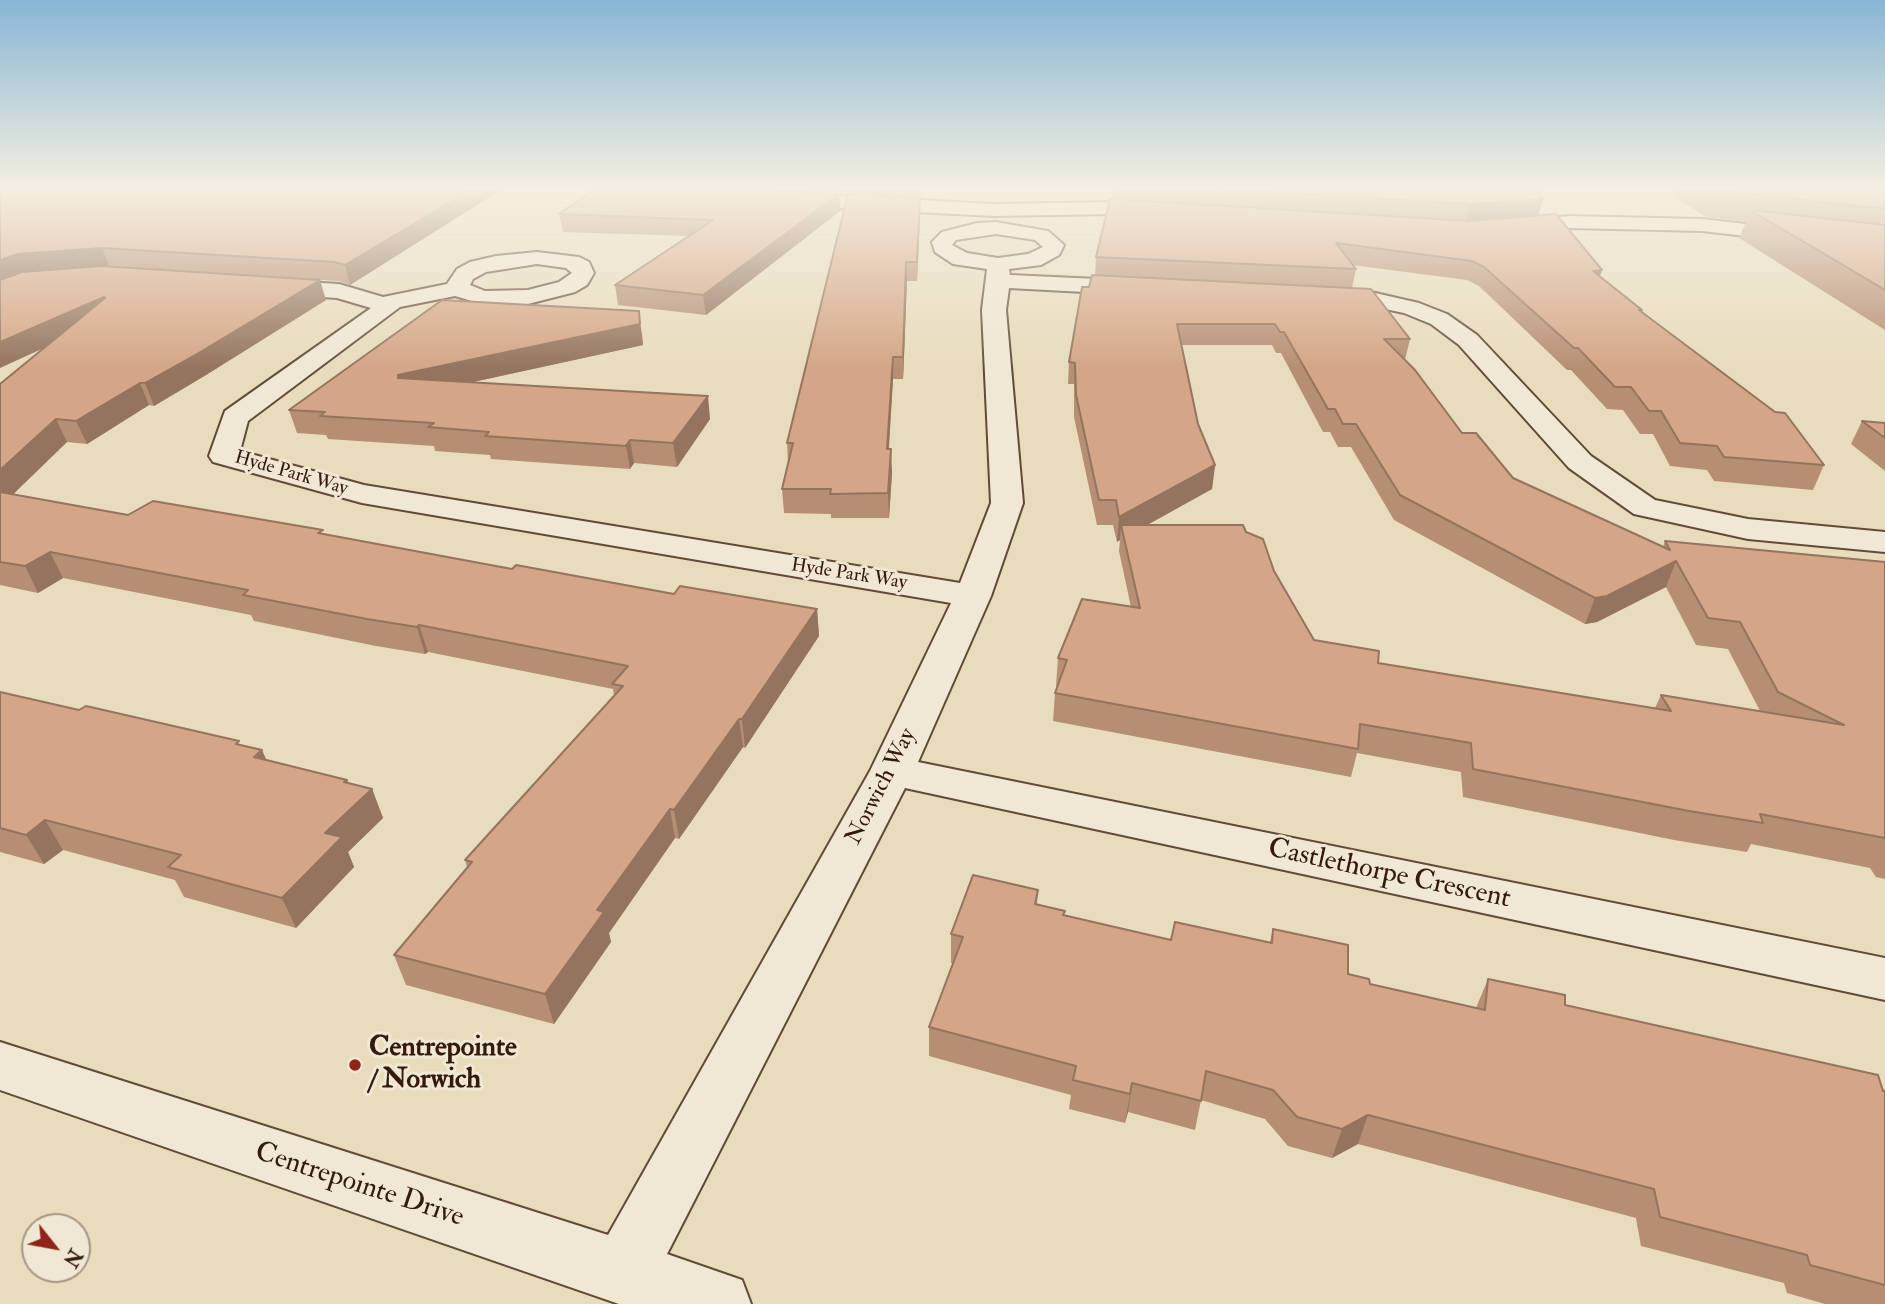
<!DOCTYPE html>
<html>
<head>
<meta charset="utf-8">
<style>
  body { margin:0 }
  #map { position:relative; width:1885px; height:1304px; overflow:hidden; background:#e8dcbd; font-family:"IM FELL Double Pica",serif }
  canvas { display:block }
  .north { position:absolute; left:21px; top:1213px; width:70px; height:70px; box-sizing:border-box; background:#f0e8d4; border:2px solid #a59683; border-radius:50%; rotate:121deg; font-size:19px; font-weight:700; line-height:28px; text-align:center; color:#351a0a }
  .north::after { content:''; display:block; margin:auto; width:24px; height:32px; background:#8f2418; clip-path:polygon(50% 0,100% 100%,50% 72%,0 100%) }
</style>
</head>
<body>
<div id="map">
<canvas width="1885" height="1304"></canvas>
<div class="north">N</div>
</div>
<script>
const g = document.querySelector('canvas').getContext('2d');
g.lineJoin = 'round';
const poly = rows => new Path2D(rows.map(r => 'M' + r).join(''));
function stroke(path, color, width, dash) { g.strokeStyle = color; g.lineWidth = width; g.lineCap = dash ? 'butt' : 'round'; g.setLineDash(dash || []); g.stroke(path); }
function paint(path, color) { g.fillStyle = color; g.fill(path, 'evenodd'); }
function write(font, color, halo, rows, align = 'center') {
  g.font = font + ' "IM FELL Double Pica",serif'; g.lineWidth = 6; g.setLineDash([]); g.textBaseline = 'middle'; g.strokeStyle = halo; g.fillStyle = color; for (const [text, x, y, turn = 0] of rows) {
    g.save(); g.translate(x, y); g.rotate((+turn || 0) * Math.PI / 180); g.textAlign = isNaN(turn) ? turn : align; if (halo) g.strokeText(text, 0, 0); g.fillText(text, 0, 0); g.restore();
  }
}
const minor = poly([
  [703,188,744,188,773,192,994,204,1113,202,1161,206,1171,212,1161,218,1113,214,994,216,836,208,773,204,712,193,703,188],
  [1570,216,1702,219,1885,240,1885,252,1702,231,1570,228,1511,233,1504,231,1501,227,1504,223,1511,221,1570,216],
  [996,222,1048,231,1064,245,1059,255,1041,265,1009,269,1010,275,1141,281,1149,283,1152,288,1149,293,1141,295,1009,288,1006,310,1023,503,991,596,918,762,1885,958,1885,1000,905,788,667,1254,742,1280,751,1304,619,1304,0,1090,0,1042,608,1235,870,771,951,603,362,503,213,462,209,456,225,411,371,308,337,298,273,294,265,292,262,287,265,282,273,280,339,284,383,297,447,284,457,269,470,262,496,256,537,252,579,257,589,262,594,273,587,285,575,292,528,304,485,305,455,296,400,307,248,421,240,451,364,485,960,583,991,503,982,310,987,269,953,264,935,252,932,242,942,232,977,223,996,222],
  [996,234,1035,240,1043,247,1028,254,998,258,967,253,952,245,956,240,996,234],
  [537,264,566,268,572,273,559,282,528,290,485,291,470,285,473,279,486,272,537,264],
  [1330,290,1371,292,1419,303,1447,314,1477,335,1591,456,1655,500,1748,519,1885,532,1885,552,1748,539,1634,514,1569,468,1459,345,1431,324,1404,313,1371,306,1322,302,1318,297,1322,292,1330,290]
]);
stroke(minor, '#624a37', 4);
paint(minor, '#f0e8d4');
paint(poly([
  [0,188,504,188,350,285,339,281,109,266,326,300,206,375,154,406,149,405,87,444,67,442,13,494,128,515,324,534,512,569,674,594,817,609,819,636,745,748,743,747,679,839,675,838,609,933,611,942,554,1024,406,985,394,955,467,867,465,860,614,696,613,689,428,652,425,654,376,646,254,621,251,615,63,578,38,593,0,585,0,384,45,348],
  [779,188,921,188,921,197],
  [1113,188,1534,188,1543,199,1538,216,1600,276,1642,310,1642,311,1824,465,1813,490,1714,481,1707,470,1670,466,1653,434,1640,434,1623,410,1607,409,1571,370,1567,370,1479,286,1467,280,1352,265,1356,269,1352,288,1410,339,1405,360,1462,433,1513,478,1663,547,1665,541,1885,562,1885,879,1876,877,1870,868,1751,844,1747,852,1674,840,1463,797,1461,772,1357,753,1351,777,1053,721,1055,693,1057,686,1056,686,1058,658,1131,607,1119,551,1120,540,1117,542,1113,525,1097,525,1074,417,1074,384,1068,384,1069,362,1089,287,1095,276,1096,257,1112,199],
  [1181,345,1272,345,1276,353,1281,353,1323,432,1330,432,1338,447,1351,447,1394,520,1585,624,1597,622,1666,587,1696,645,1728,649,1760,711,1661,695,1655,708,1378,663,1314,640,1274,571,1246,532,1146,525,1212,489,1215,465,1198,424],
  [1674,188,1885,188,1885,330,1739,238,1746,222,1706,217,1672,195],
  [771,190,839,194,840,211,706,315,618,305,615,285,688,236,563,232,559,214],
  [920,198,917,281,907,281,903,379,893,379,889,449,892,473,889,518,831,518,831,514,784,513,782,489,788,463,787,443],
  [642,332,643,345,473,382,710,419,677,467,634,463,630,469,491,459,490,455,435,451,434,446,328,439,326,435,297,433,289,410],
  [1862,421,1885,423,1885,471,1851,444],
  [0,692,79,710,240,745,266,759,347,780,348,783,372,789,383,818,348,852,354,867,296,928,184,897,175,880,63,850,44,864,0,852],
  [1038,890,1037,904,1065,911,1064,915,1171,940,1270,942,1273,929,1348,974,1370,984,1476,1008,1488,979,1565,1005,1885,1091,1885,1304,1825,1304,1787,1293,1784,1283,1641,1246,1636,1218,1358,1144,1332,1158,1288,1146,1265,1119,1201,1100,1195,1130,1128,1112,1125,1123,1069,1109,1071,1095,929,1056,929,1027,953,963,951,963,951,934]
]), '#b68e73');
paint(poly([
  [474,188,504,188,350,285,345,265],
  [839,194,840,211,706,315,703,295],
  [920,198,920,215,917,281,917,262],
  [1543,199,1538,216,1466,221,1470,204],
  [102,248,109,266,0,282,0,260,18,254],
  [906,262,907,281,903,379,903,357],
  [1602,270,1596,289,1593,271],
  [320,280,326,300,206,375,154,406,145,383],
  [104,297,112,317,0,368,0,342],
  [639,311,643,345,404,397,398,375],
  [893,357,893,379,887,473,887,449],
  [140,383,149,405,87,444,76,421],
  [708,396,710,419,677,467,673,443],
  [56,419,67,442,0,507,0,470],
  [630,440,634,463,630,469,626,446],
  [891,449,892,473,889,518,888,493],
  [1215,465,1212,489,1124,538,1121,525,1120,540,1117,542,1119,517],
  [50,552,63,578,38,593,25,566],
  [1676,561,1666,587,1597,622,1585,624,1595,598],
  [817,609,819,636,745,748,742,719],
  [419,625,428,652,425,654,417,627],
  [739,719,743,747,679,839,674,810],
  [262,750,275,779,254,757],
  [347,780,356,804,372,789,383,818,348,852,354,867,296,928,282,898,325,833,344,782],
  [670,809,675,838,609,933,611,942,554,1024,545,994,597,910],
  [45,820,63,850,44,864,26,835],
  [1132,1083,1128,1112,1125,1123,1130,1094],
  [1368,1115,1358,1144,1332,1158,1342,1129]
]), '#94745e');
const building = poly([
  [0,188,474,188,345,265,334,262,102,248,18,254,0,260,0,188],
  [596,188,760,188,771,190,839,194,703,295,615,285,713,220,559,214,596,188],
  [1199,188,1534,188,1543,199,1470,204,1199,188],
  [1712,188,1885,188,1885,209,1716,190,1712,188],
  [848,194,920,198,917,262,906,262,903,357,893,357,887,449,891,449,888,493,830,494,831,489,782,489,793,443,787,443,848,194],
  [1110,199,1470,221,1556,214,1602,270,1593,271,1642,310,1639,310,1775,412,1785,413,1824,465,1724,457,1717,446,1680,443,1661,411,1649,411,1631,387,1615,387,1578,348,1574,348,1484,267,1472,261,1336,243,1356,269,1096,257,1110,199],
  [1750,210,1885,225,1885,290,1750,210],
  [101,266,320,280,197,354,145,383,140,383,76,421,56,419,0,470,0,384,105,298,104,297,0,342,0,280,22,272,101,266],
  [1092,275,1371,289,1410,339,1384,339,1415,370,1462,433,1476,433,1513,478,1670,550,1665,541,1885,562,1885,838,1760,814,1763,823,1689,811,1473,769,1471,743,1360,724,1358,749,1055,693,1067,660,1058,658,1082,599,1140,608,1121,525,1243,525,1246,532,1263,539,1274,571,1314,640,1379,651,1378,663,1671,711,1661,695,1844,725,1778,692,1740,622,1708,618,1676,561,1607,596,1595,598,1400,495,1356,424,1343,424,1335,409,1328,409,1284,332,1280,332,1275,324,1177,324,1198,424,1215,465,1119,517,1116,500,1099,500,1076,395,1075,363,1069,362,1082,287,1089,287,1092,275],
  [442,300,639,311,640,324,398,375,398,378,708,396,673,443,630,440,626,446,485,436,489,432,428,427,434,423,320,416,325,412,289,410,442,300],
  [1862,421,1885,423,1885,438,1862,421],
  [0,492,128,515,153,501,323,530,318,533,512,569,516,565,674,594,680,586,817,609,742,719,739,719,674,810,670,809,597,910,604,912,545,994,394,955,472,862,465,860,623,686,612,684,628,666,419,625,417,627,367,619,243,595,248,590,50,552,25,566,0,562,0,492],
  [0,692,79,710,86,706,239,741,236,744,262,750,254,757,347,780,344,782,372,789,325,833,342,837,282,898,168,867,181,855,45,820,26,835,0,828,0,692],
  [973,875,1038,890,1035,904,1065,911,1063,915,1171,940,1175,922,1272,943,1273,929,1348,945,1348,974,1369,979,1370,984,1485,1010,1488,979,1565,995,1565,1005,1878,1075,1883,1091,1885,1091,1885,1285,1810,1265,1807,1255,1660,1217,1654,1189,1368,1115,1342,1129,1297,1117,1273,1090,1206,1071,1201,1101,1132,1083,1130,1094,1073,1080,1076,1066,929,1027,963,937,951,934,973,875]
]);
paint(building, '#d4a586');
stroke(building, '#94745e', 2);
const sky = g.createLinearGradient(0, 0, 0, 370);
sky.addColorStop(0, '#88b6d4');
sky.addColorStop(0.51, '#f5efe1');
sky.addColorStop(1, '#f5efe100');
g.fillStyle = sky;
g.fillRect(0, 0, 1885, 370);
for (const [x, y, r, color] of [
  [355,1065,7,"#8f2418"]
]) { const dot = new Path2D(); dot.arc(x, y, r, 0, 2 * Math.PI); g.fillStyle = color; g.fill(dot); stroke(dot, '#f0e8d4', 2.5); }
write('19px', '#351a0a', '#f0e8d4', [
  ["Hyde Park Way",291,474,16],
  ["Hyde Park Way",849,575,9]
]);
write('23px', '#351a0a', '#f0e8d4', [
  ["Norwich Way",882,787,-63]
]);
write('28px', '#351a0a', '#f0e8d4', [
  ["Castlethorpe Crescent",1389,875,12],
  ["Centrepointe Drive",359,1186,18]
]);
write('bold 28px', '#351a0a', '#f0e8d4', [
  ["Centrepointe",369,1049],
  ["/ Norwich",369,1081]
], 'left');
</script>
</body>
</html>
